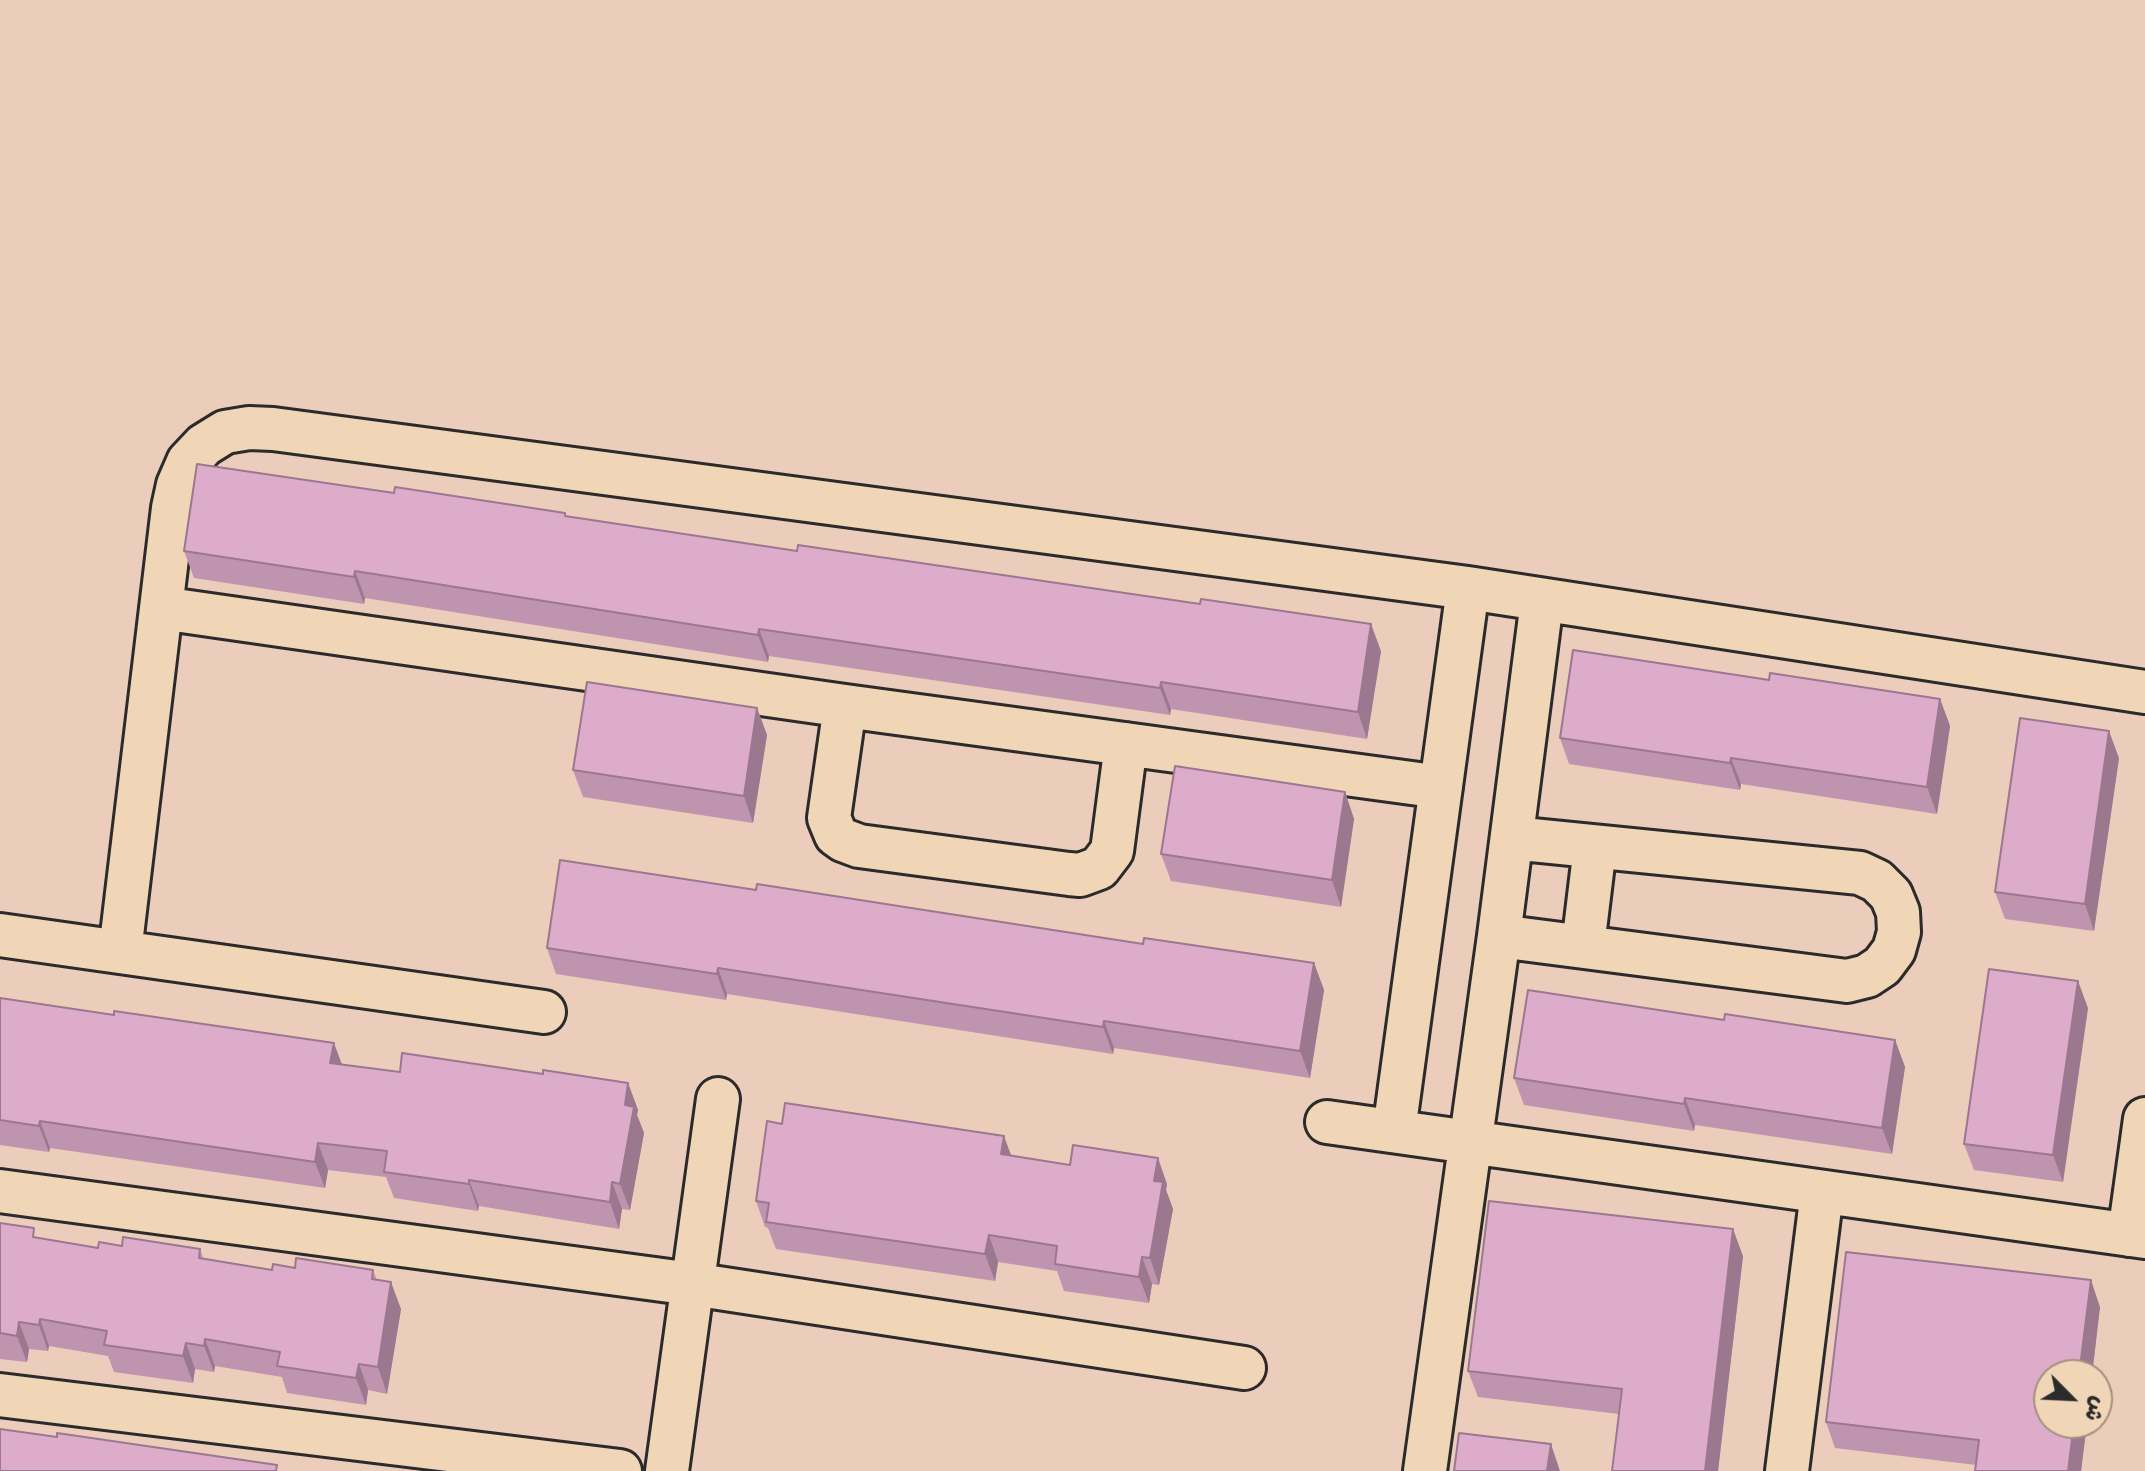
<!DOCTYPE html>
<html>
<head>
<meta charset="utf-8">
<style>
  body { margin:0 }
  #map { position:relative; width:2145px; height:1471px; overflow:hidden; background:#eccdbb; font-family:Dekko,"Playpen Sans Arabic",sans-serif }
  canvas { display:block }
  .north { position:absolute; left:2033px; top:1359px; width:80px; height:80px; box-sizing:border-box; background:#f0d5b7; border:2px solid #a1917f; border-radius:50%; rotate:114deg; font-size:22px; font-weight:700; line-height:32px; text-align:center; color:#2b2b2b }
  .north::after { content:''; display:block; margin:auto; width:28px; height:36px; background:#2b2b2b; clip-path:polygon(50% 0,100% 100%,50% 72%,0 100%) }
</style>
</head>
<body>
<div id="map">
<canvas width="2145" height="1471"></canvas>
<div class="north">ش</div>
</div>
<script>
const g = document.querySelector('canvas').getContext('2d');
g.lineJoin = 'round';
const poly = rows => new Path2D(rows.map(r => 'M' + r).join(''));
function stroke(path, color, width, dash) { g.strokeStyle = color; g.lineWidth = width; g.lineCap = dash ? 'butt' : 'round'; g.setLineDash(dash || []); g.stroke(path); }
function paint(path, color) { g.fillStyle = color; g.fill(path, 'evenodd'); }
const minor = poly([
  [161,608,845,706,1441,787],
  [845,706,829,818,836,835,843,840,859,846,1069,874,1080,875,1099,868,1112,851,1126,744],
  [0,935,544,1012],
  [1499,936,1847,981,1867,976,1882,966,1894,950,1899,932,1898,912,1891,895,1877,881,1860,873,1512,838],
  [1583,946,1595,847],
  [120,952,173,508,178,485,188,462,204,445,225,432,249,428,273,429,1468,588,2145,692],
  [1327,1122,2145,1237],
  [1394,1131,1468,588],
  [0,1191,692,1284,1244,1368],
  [2129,1235,2145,1119],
  [0,1395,620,1471],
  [667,1471,718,1099],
  [1425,1471,1499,936,1542,601],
  [1787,1471,1822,1192]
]);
stroke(minor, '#2b2b2b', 48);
stroke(minor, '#f0d5b7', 42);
paint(poly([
  [394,493,565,513,567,517,1381,651,1367,739,1171,709,1170,715,769,656,768,662,365,598,364,604,194,578,184,551],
  [1769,680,1940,699,1950,726,1937,814,1741,784,1740,790,1569,764,1560,738],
  [757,708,767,735,753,823,583,797,573,770],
  [2119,758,2094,931,2005,919,1995,892],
  [1345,792,1354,819,1341,907,1171,881,1161,854],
  [756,890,1143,944,1314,963,1324,990,1310,1078,1114,1048,1113,1054,727,994,726,1000,556,974,547,948],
  [0,998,342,1065,400,1072,543,1074,628,1083,638,1110,637,1115,644,1133,630,1210,622,1209,619,1229,479,1206,478,1211,394,1198,386,1177,328,1170,325,1188,50,1148,49,1152,0,1145],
  [2088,1008,2063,1182,1974,1170,1964,1144],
  [1724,1020,1895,1040,1905,1067,1892,1154,1695,1125,1694,1131,1524,1105,1514,1078],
  [1011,1155,1167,1184,1166,1190,1173,1209,1159,1285,1152,1284,1149,1303,1064,1291,1057,1271,998,1262,995,1281,776,1249,768,1228,765,1227,756,1201],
  [0,1223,38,1238,98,1248,122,1246,200,1249,203,1258,272,1270,295,1268,373,1270,377,1280,401,1309,387,1394,368,1390,366,1405,287,1393,282,1377,215,1366,214,1372,195,1369,193,1383,114,1372,108,1356,49,1346,48,1351,29,1349,27,1362,0,1359],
  [1743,1256,1718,1471,1612,1471,1619,1414,1478,1397,1468,1371],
  [2100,1307,2092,1375,2049,1375,2049,1423,2087,1423,2081,1471,1975,1471,1976,1465,1835,1448,1826,1422]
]), '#be94af');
paint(poly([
  [355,571,365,598,364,604,354,577],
  [1371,624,1381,651,1367,739,1358,712],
  [759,629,769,656,768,662,758,635],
  [1161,682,1171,709,1170,715,1160,688],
  [1940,699,1950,726,1937,814,1927,787],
  [757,708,767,735,753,823,744,796],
  [2109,731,2119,758,2094,931,2085,904],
  [1731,758,1741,784,1740,790,1730,763],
  [1345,792,1354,819,1341,907,1332,880],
  [1314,963,1324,990,1310,1078,1300,1051],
  [718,968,727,994,726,1000,717,974],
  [2078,981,2088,1008,2063,1182,2053,1155],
  [1104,1021,1114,1048,1113,1054,1103,1027],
  [1895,1040,1905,1067,1892,1154,1882,1128],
  [334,1043,344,1070,330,1063],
  [628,1083,638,1110,637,1115,644,1133,630,1210,620,1184,625,1105],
  [1685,1098,1695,1125,1694,1131,1684,1104],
  [40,1121,50,1148,49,1152,39,1126],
  [1004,1136,1014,1163,1001,1154],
  [318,1143,328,1170,325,1188,315,1162],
  [1158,1158,1167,1184,1166,1190,1173,1209,1159,1285,1150,1258,1154,1181],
  [469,1180,479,1206,478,1211,469,1184],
  [612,1182,622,1209,619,1229,610,1202],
  [1733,1229,1743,1256,1718,1471,1705,1471],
  [989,1235,998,1262,995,1281,985,1254],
  [1142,1257,1152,1284,1149,1303,1139,1277],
  [2091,1280,2100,1307,2092,1375,2079,1375],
  [391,1282,401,1309,387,1394,378,1367],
  [40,1319,49,1346,48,1351,39,1325],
  [19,1322,29,1349,27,1362,17,1336],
  [205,1339,215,1366,214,1372,204,1346],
  [186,1343,195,1369,193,1383,183,1356],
  [359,1364,368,1390,366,1405,356,1378],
  [2074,1423,2087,1423,2081,1471,2068,1471],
  [1551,1444,1560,1471,1547,1471]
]), '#9b788e');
const building = poly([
  [197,464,394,493,395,487,565,513,565,516,797,551,798,545,1200,604,1201,599,1371,624,1358,712,1161,682,1160,688,759,629,758,635,355,571,354,577,184,551,197,464],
  [1573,650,1769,680,1770,673,1940,699,1927,787,1731,758,1730,763,1560,738,1573,650],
  [587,682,757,708,744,796,573,770,587,682],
  [2020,718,2109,731,2085,904,1995,892,2020,718],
  [1175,766,1345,792,1332,880,1161,854,1175,766],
  [560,860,756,890,757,884,1143,944,1144,938,1314,963,1300,1051,1104,1021,1103,1027,718,968,717,974,547,948,560,860],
  [1989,969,2078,981,2053,1155,1964,1144,1989,969],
  [1528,990,1724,1020,1725,1014,1895,1040,1882,1128,1685,1098,1684,1104,1514,1078,1528,990],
  [0,998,114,1015,114,1011,334,1043,330,1063,400,1072,402,1053,543,1074,543,1070,628,1083,625,1105,634,1107,620,1184,612,1182,610,1202,469,1180,469,1184,384,1172,387,1151,318,1143,315,1162,40,1121,39,1126,0,1120,0,998],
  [785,1103,1004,1136,1001,1154,1070,1165,1073,1145,1158,1158,1154,1181,1163,1182,1150,1258,1142,1257,1139,1277,1055,1264,1057,1246,989,1235,985,1254,766,1222,769,1203,756,1201,767,1121,782,1124,785,1103],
  [1489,1201,1733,1229,1705,1471,1612,1471,1622,1389,1468,1371,1489,1201],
  [0,1223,34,1228,33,1237,98,1248,99,1242,122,1246,123,1237,200,1249,199,1258,272,1270,273,1264,295,1268,296,1258,373,1270,372,1279,391,1282,378,1367,359,1364,356,1378,277,1366,280,1352,205,1339,204,1346,186,1343,183,1356,104,1345,107,1331,40,1319,39,1325,19,1322,17,1336,0,1333,0,1223],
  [1846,1252,2091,1280,2079,1375,2049,1375,2049,1423,2074,1423,2068,1471,1975,1471,1979,1440,1826,1422,1846,1252],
  [0,1429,57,1437,57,1433,277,1465,276,1471,0,1471,0,1429],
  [1459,1433,1551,1444,1547,1471,1454,1471,1459,1433]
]);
paint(building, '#ddaccb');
stroke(building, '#9b788e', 2);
</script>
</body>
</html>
